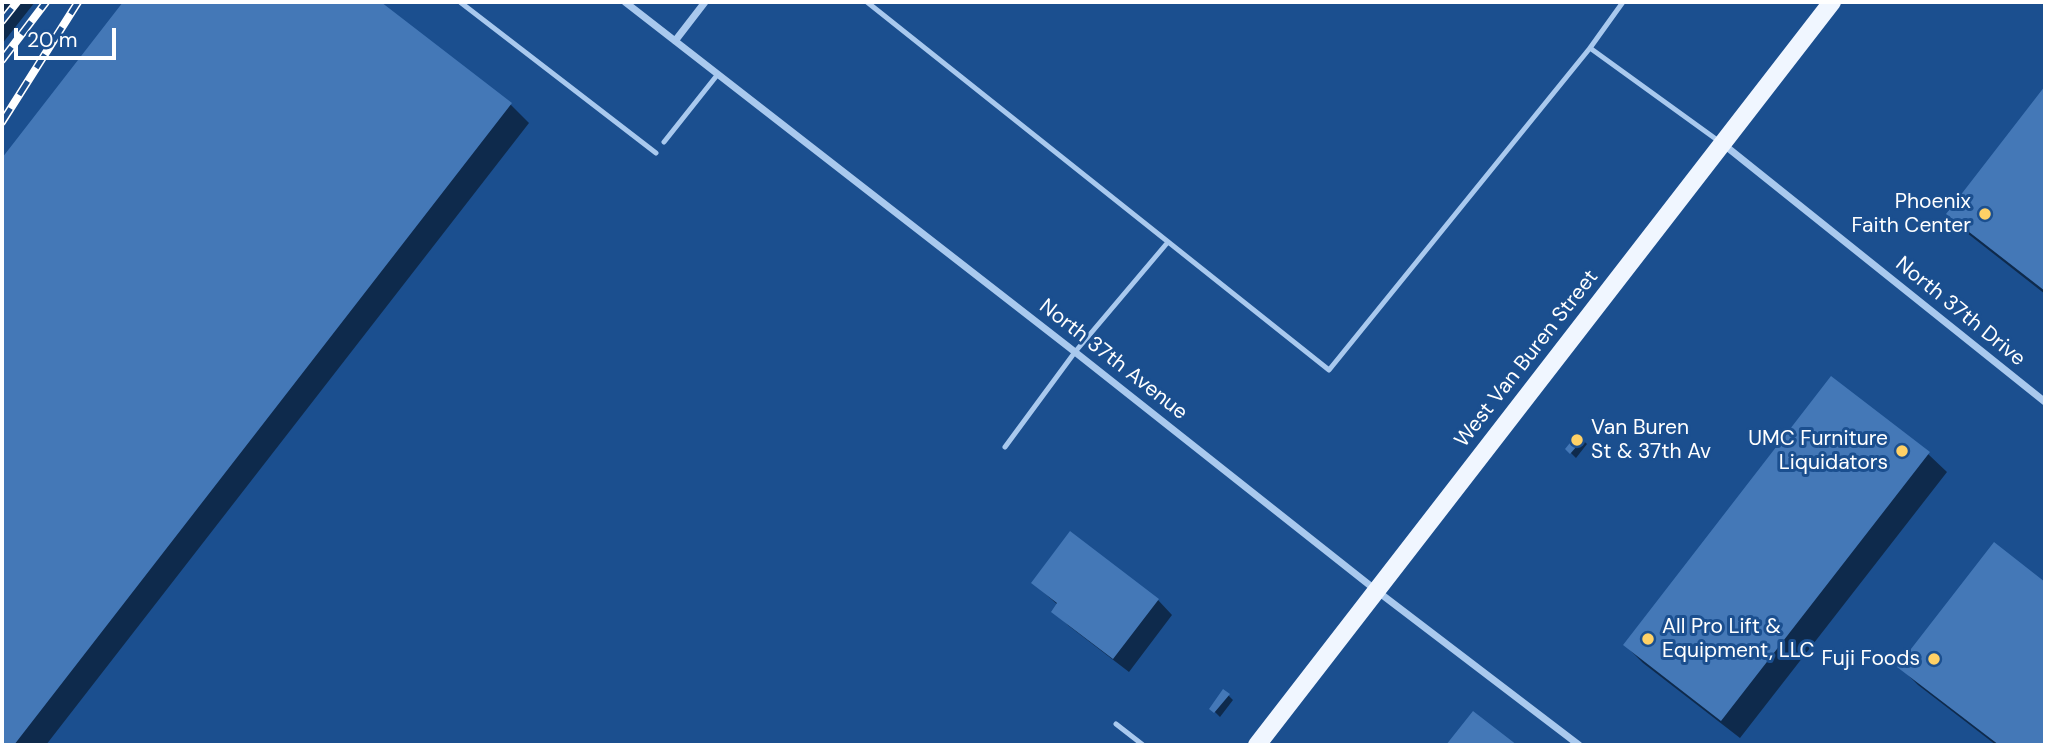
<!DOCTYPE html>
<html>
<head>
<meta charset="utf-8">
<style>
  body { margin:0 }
  #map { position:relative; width:2047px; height:747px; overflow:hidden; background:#1b4f8f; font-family:"DM Sans",sans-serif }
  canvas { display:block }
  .frame { position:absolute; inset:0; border:4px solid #fff; pointer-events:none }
  .scale { position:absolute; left:14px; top:28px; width:102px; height:32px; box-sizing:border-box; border:4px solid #fff; border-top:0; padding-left:9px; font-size:21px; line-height:24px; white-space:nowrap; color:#fff; -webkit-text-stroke:5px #1b4f8f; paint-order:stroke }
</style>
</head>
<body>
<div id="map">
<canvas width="2047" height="747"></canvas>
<div class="frame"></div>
<div class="scale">20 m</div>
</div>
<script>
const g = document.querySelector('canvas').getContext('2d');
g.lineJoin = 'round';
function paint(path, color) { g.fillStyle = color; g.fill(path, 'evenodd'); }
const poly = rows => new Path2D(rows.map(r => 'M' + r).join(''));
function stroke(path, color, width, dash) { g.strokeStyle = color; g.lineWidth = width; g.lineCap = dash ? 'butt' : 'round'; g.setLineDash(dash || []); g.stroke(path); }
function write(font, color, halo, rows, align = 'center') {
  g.font = font + ' "DM Sans",sans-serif'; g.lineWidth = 6; g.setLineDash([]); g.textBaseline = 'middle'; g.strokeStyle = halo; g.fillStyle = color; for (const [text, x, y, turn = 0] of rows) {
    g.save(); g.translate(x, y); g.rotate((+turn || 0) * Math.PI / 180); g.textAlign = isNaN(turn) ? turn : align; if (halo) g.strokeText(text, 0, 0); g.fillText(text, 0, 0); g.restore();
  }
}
paint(poly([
  [2,2,35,2,2,44],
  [125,2,378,2,511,105,529,123,46,745,2,745,2,161],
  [2045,89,2045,294,1967,233,1948,214],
  [1578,436,1587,444,1576,458,1567,449],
  [1928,454,1947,472,1740,738,1643,663,1625,645],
  [1994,545,2045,584,2045,745,1996,745,1918,685,1900,667],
  [1033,583,1158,600,1172,615,1129,672,1069,626,1054,612,1058,605],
  [1228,695,1233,700,1220,717,1211,708]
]), '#0007');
paint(poly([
  [123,2,381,2,512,103,14,745,2,745,2,158],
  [2045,86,2045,291,1946,214],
  [1831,376,1930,452,1721,721,1623,645],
  [1578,433,1584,438,1570,454,1565,449],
  [1070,531,1159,599,1113,659,1051,612,1057,603,1031,583],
  [1994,542,2045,582,2045,745,1999,745,1897,667],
  [1223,689,1230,694,1214,713,1209,709],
  [1473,711,1517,745,1446,745]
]), '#4478b7');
stroke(poly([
  [460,2,656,153],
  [867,2,1329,370,1590,48,1720,142],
  [1590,48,1623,2],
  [664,142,718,74],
  [1005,447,1075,352,1168,242],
  [1116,724,1143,745]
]), '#a9c9ee', 5);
stroke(poly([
  [625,2,1075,352,1377,591,1579,745],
  [675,41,705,2],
  [1723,144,2045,402]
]), '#a9c9ee', 7);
stroke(poly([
  [1257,745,1832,2]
]), '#f0f6ff', 18);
const rail = poly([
  [2,21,17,2],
  [2,60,46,2],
  [2,122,78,2]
]);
stroke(rail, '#fff', 8);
stroke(rail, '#1b4f8f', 5, [16]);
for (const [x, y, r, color] of [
  [1985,214,7,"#ffd166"],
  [1577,440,7,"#ffd166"],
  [1902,451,7,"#ffd166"],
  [1648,639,7,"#ffd166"],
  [1934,659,7,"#ffd166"]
]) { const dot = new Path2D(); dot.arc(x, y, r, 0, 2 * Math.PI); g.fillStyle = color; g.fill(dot); stroke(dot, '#1b4f8f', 2.5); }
write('21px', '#fff', '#1b4f8f', [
  ["Phoenix",1971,202],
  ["Faith Center",1971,226],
  ["Van Buren",1591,428,"left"],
  ["St & 37th Av",1591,452,"left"],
  ["UMC Furniture",1888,439],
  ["Liquidators",1888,463],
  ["All Pro Lift &",1662,627,"left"],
  ["Equipment, LLC",1662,651,"left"],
  ["Fuji Foods",1920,659]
], 'right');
write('21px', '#fff', '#1b4f8f', [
  ["North 37th Drive",1960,312,39],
  ["West Van Buren Street",1527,359,-52],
  ["North 37th Avenue",1113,360,38]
]);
</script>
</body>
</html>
